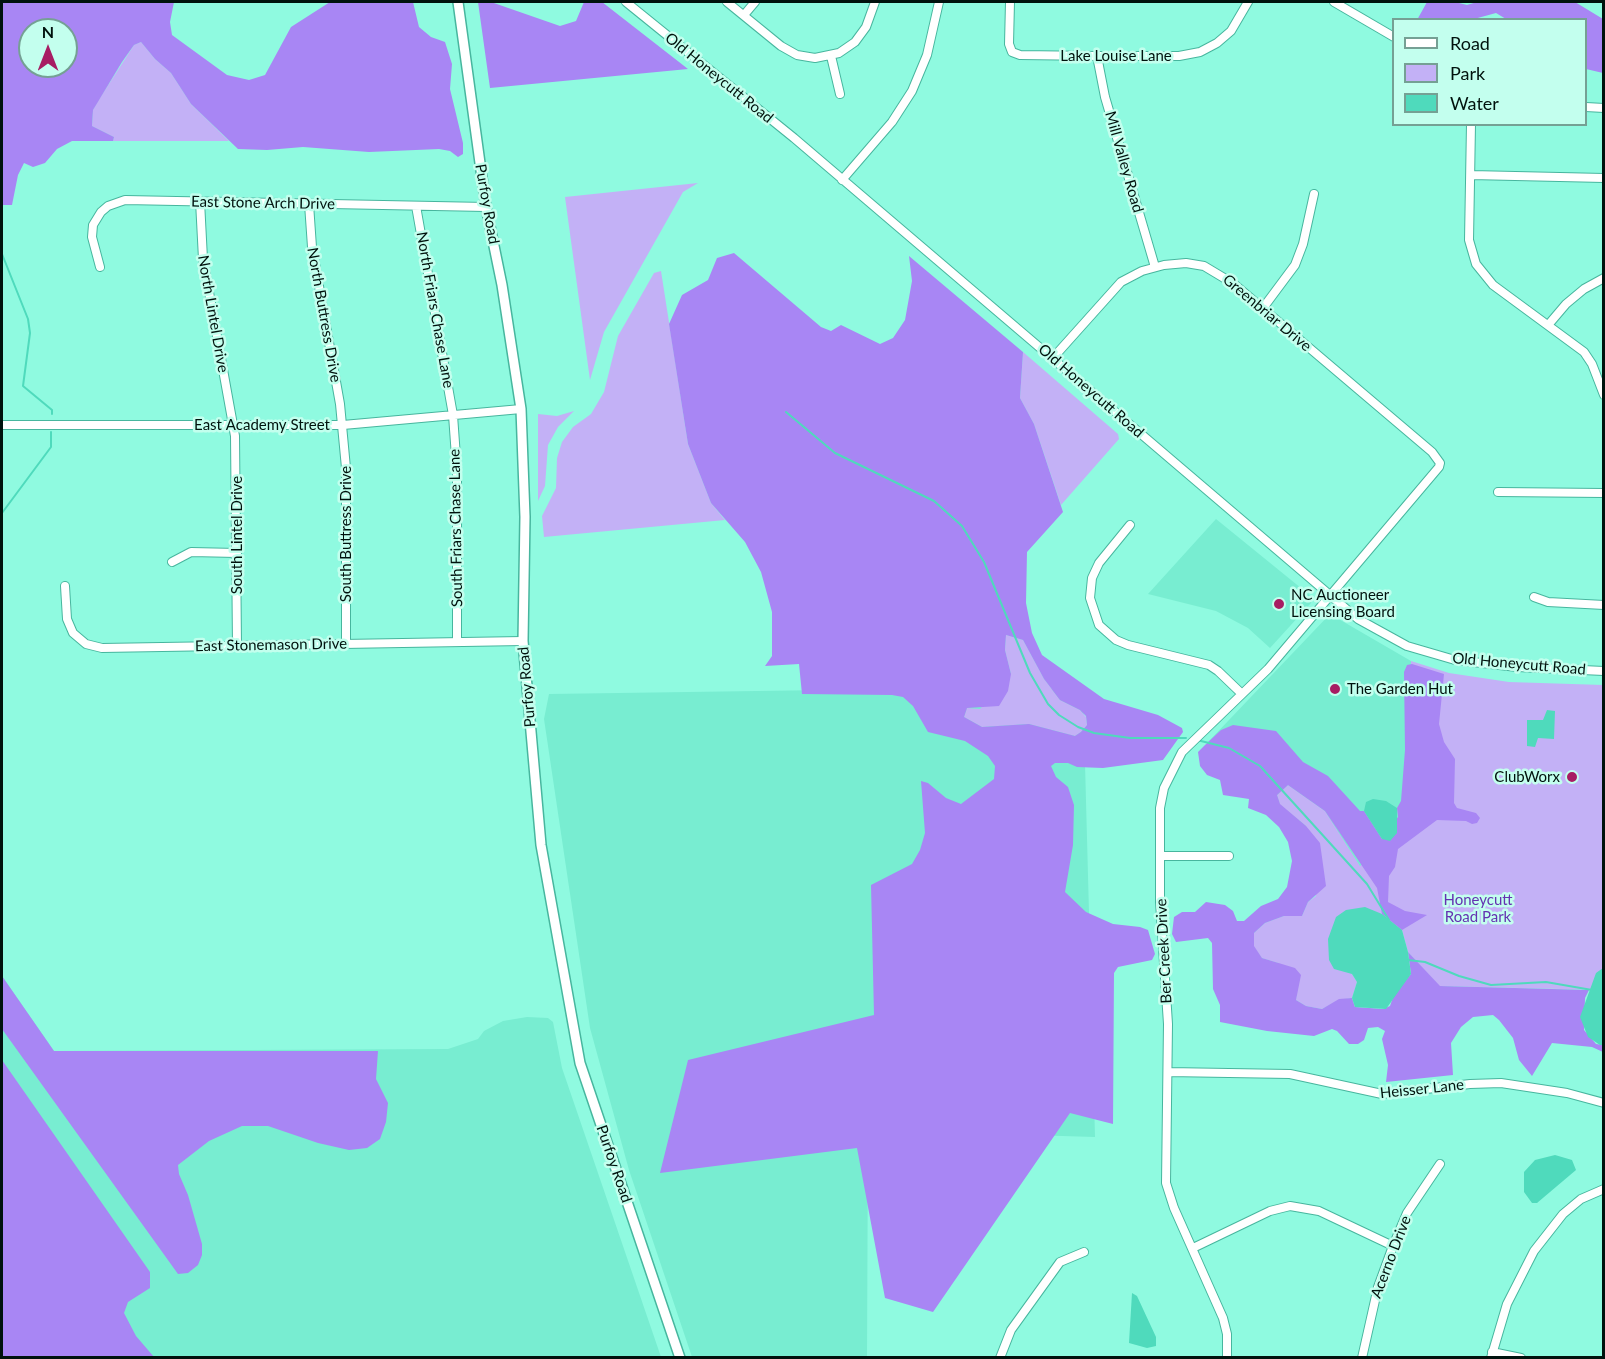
<!DOCTYPE html>
<html>
<head>
<meta charset="utf-8">
<style>
  body { margin:0 }
  #map { position:relative; width:1605px; height:1359px; overflow:hidden; background:#8ffae0; font-family:Lato,sans-serif }
  canvas { display:block }
  .frame { position:absolute; inset:0; border:3px solid #00120d; pointer-events:none }
  .legend { position:absolute; left:1392px; top:18px; width:195px; height:108px; box-sizing:border-box; background:#c3ffee; border:2px solid #75a094; margin:0; padding:8px 10px; list-style:none; font-size:18px; color:#00120d }
  .legend li { display:flex; align-items:center; gap:12px; height:30px }
  .legend b { width:30px; border:2px solid #75a094 }
  .north { position:absolute; left:18px; top:18px; width:60px; height:60px; box-sizing:border-box; background:#c3ffee; border:2px solid #75a094; border-radius:50%; rotate:0deg; font-size:16px; font-weight:700; line-height:24px; text-align:center; color:#00120d }
  .north::after { content:''; display:block; margin:auto; width:21px; height:27px; background:#a71d63; clip-path:polygon(50% 0,100% 100%,50% 72%,0 100%) }
</style>
</head>
<body>
<div id="map">
<canvas width="1605" height="1359"></canvas>
<div class="frame"></div>
<ul class="legend">
<li><b style="height:8px;background:#fff"></b>Road</li>
<li><b style="height:16px;background:#c3b1f6"></b>Park</li>
<li><b style="height:16px;background:#4fdabc"></b>Water</li>
</ul>
<div class="north">N</div>
</div>
<script>
const g = document.querySelector('canvas').getContext('2d');
g.lineJoin = 'round';
function paint(path, color) { g.fillStyle = color; g.fill(path, 'evenodd'); }
const poly = rows => new Path2D(rows.map(r => 'M' + r).join(''));
function stroke(path, color, width, dash) { g.strokeStyle = color; g.lineWidth = width; g.lineCap = dash ? 'butt' : 'round'; g.setLineDash(dash || []); g.stroke(path); }
function write(font, color, halo, rows, align = 'center') {
  g.font = font + ' Lato,sans-serif'; g.lineWidth = 5; g.setLineDash([]); g.textBaseline = 'middle'; g.strokeStyle = halo; g.fillStyle = color; for (const [text, x, y, turn = 0] of rows) {
    g.save(); g.translate(x, y); g.rotate((+turn || 0) * Math.PI / 180); g.textAlign = isNaN(turn) ? turn : align; if (halo) g.strokeText(text, 0, 0); g.fillText(text, 0, 0); g.restore();
  }
}
paint(poly([
  [1216,519,1312,597,1311,603,1270,648,1248,628,1216,611,1148,594],
  [1330,614,1411,661,1407,827,1353,879,1208,742],
  [896,689,1083,689,1095,1137,868,1130,867,1357,692,1357,629,1170,590,1028,544,719,549,694],
  [2,976,54,1051,448,1049,478,1039,484,1031,503,1021,527,1017,548,1018,553,1022,562,1068,661,1357,2,1357]
]), '#78edd1');
paint(poly([
  [141,42,155,59,171,73,191,104,229,141,113,141,114,137,92,126,93,110,98,101,134,45],
  [698,183,683,192,604,332,590,380,565,197],
  [661,271,688,444,711,503,725,520,544,537,542,516,556,488,557,458,562,442,573,427,591,414,604,392,618,336,654,273],
  [1023,352,1118,434,1119,439,1061,505,1034,424,1020,398],
  [574,411,558,427,548,445,545,486,538,501,538,414,557,416],
  [1006,635,1023,640,1044,679,1060,700,1080,710,1086,717,1087,725,1081,732,1075,736,1029,724,982,727,964,717,967,708,980,709,1011,674,1005,650],
  [1411,661,1449,673,1509,682,1603,685,1603,990,1439,986,1408,952,1402,930,1352,974,1357,982,1352,998,1339,1000,1322,1009,1306,1006,1296,1000,1297,989,1278,963,1262,958,1253,946,1253,934,1265,923,1284,916,1302,916,1308,902,1316,896,1306,826,1280,805,1277,795,1288,785,1325,811,1360,866,1407,827]
]), '#c3b1f6');
paint(poly([
  [2,2,174,2,170,22,172,35,227,75,249,80,265,75,291,27,330,2,413,2,419,27,431,37,445,42,452,64,450,89,463,143,463,154,458,157,450,151,439,149,369,152,303,147,267,150,238,149,191,104,171,73,155,59,141,42,134,45,122,62,93,110,92,126,114,137,113,141,72,141,57,149,45,163,33,167,24,163,18,175,12,205,2,205],
  [30,30,66,30,66,66,30,66],
  [478,2,491,2,560,26,576,21,584,2,602,2,688,69,490,88],
  [1427,2,1455,2,1467,5,1477,2,1575,2,1603,19,1603,73,1586,69,1586,20,1506,19,1496,13,1474,19,1417,20],
  [734,253,821,327,831,331,841,325,880,344,893,338,905,320,912,281,909,256,1023,352,1020,398,1034,424,1063,512,1027,552,1026,603,1032,633,1042,655,1104,699,1158,715,1182,728,1183,732,1163,760,1103,768,1077,767,1068,763,1055,763,1051,766,1056,777,1068,787,1074,805,1073,845,1065,892,1086,912,1113,924,1140,927,1148,930,1155,954,1152,960,1118,967,1114,973,1113,1124,1070,1113,933,1312,885,1298,857,1148,660,1173,688,1060,874,1015,871,885,912,864,920,850,925,833,921,781,928,783,946,798,961,804,994,779,995,766,988,756,965,741,928,732,913,706,903,697,892,695,802,694,799,664,765,666,772,656,772,612,761,572,745,542,711,503,688,444,669,324,682,295,708,280,717,258],
  [1006,635,1023,640,1044,679,1060,700,1080,710,1086,716,1087,725,1081,732,1075,736,1029,724,982,727,964,717,967,708,999,706,1008,691,1011,674,1005,650],
  [1412,664,1444,674,1439,724,1444,742,1455,759,1454,803,1457,808,1476,813,1480,818,1477,823,1472,824,1466,821,1437,820,1398,849,1395,867,1389,876,1388,902,1405,911,1427,915,1402,930,1382,914,1377,888,1325,811,1288,785,1277,795,1280,804,1306,826,1320,843,1326,886,1308,902,1302,916,1284,916,1265,923,1254,933,1254,946,1262,958,1295,968,1301,975,1296,1000,1306,1006,1322,1009,1339,999,1352,998,1355,1007,1383,1009,1390,1006,1394,994,1411,974,1408,952,1440,986,1589,990,1585,998,1584,1030,1596,1044,1603,1045,1603,1052,1592,1047,1552,1043,1532,1076,1519,1060,1513,1038,1499,1020,1493,1015,1473,1017,1461,1027,1451,1043,1453,1075,1386,1082,1388,1065,1382,1039,1385,1031,1378,1027,1368,1028,1364,1040,1358,1044,1349,1044,1337,1031,1332,1029,1314,1036,1267,1031,1220,1022,1220,1005,1213,989,1212,943,1208,938,1176,942,1172,934,1174,917,1182,912,1195,912,1206,902,1225,905,1233,911,1237,921,1244,921,1261,906,1278,899,1287,887,1292,861,1288,842,1279,827,1266,815,1248,808,1249,799,1223,795,1220,780,1207,775,1200,766,1198,752,1204,746,1221,730,1233,725,1276,731,1303,762,1328,776,1360,811,1364,811,1382,839,1398,817,1397,808,1401,801,1405,750,1404,672,1407,665],
  [2,976,54,1051,378,1051,376,1079,388,1103,386,1122,380,1139,367,1148,349,1150,318,1143,268,1126,242,1126,209,1141,178,1165,179,1174,188,1195,202,1244,202,1255,198,1265,188,1273,178,1274,2,1029],
  [2,1060,150,1272,150,1288,128,1302,124,1313,136,1336,154,1357,2,1357]
]), '#a886f4');
paint(poly([
  [1547,710,1555,711,1554,739,1538,738,1535,747,1527,746,1527,720,1543,720],
  [1373,799,1386,801,1397,808,1397,833,1390,841,1382,839,1364,811,1366,802],
  [1365,907,1382,914,1402,930,1408,952,1411,974,1386,1009,1355,1007,1352,998,1357,982,1352,974,1334,969,1329,960,1328,939,1336,917,1346,910],
  [1603,968,1604,1045,1600,1045,1588,1037,1580,1017,1596,973],
  [1555,1155,1572,1160,1576,1170,1537,1203,1532,1203,1524,1192,1524,1172,1535,1160],
  [1132,1293,1137,1296,1156,1337,1156,1346,1147,1348,1129,1343]
]), '#4fdabc');
stroke(poly([
  [2,254,28,319,30,333,23,386,52,410,52,414],
  [786,412,835,453,934,501,962,526,984,562,1030,673,1048,704,1059,715,1078,727,1094,733,1130,738,1186,738],
  [2,513,51,447,51,432],
  [1197,740,1229,748,1260,766,1367,884,1389,920],
  [1408,960,1425,962,1459,976,1491,985,1546,982,1592,990]
]), '#4fdabc', 2);
const minor = poly([
  [626,2,794,138,1358,619,1407,646,1455,660,1517,667,1604,671],
  [727,2,781,46,797,55,815,58,839,53,855,42,866,27,875,2],
  [1010,2,1009,44,1012,52,1020,55,1097,56,1179,56,1200,52,1217,43,1231,31,1248,2],
  [1334,2,1394,37],
  [744,15,755,2],
  [831,56,840,94],
  [1097,56,1105,97,1155,267],
  [1586,107,1604,108],
  [1471,124,1469,240,1476,264,1493,285,1584,352,1592,364,1604,395],
  [1471,175,1604,178],
  [842,180,892,122,912,91,927,55,939,2],
  [200,201,203,259,235,436,237,646],
  [309,204,312,247,340,404,346,468,346,643],
  [416,206,453,415,457,471,457,642],
  [100,267,92,237,93,225,101,212,108,206,125,200,486,207],
  [1263,308,1295,265,1303,244,1314,194],
  [1549,324,1566,304,1584,289,1604,278],
  [1052,359,1121,282,1142,271,1164,265,1186,263,1204,266,1234,284,1432,452,1440,463,1439,467,1268,669,1182,752,1164,788,1160,808,1160,902,1168,1024,1166,1183,1174,1208,1223,1318,1227,1334,1227,1358],
  [2,425,343,425,521,409],
  [1498,492,1604,493],
  [1130,525,1099,563,1092,578,1090,598,1099,625,1116,640,1128,645,1209,665,1218,671,1242,694],
  [172,562,191,552,237,553],
  [65,586,67,619,73,633,86,644,102,648,523,641],
  [1534,597,1548,602,1604,605],
  [1160,856,1229,856],
  [1168,1072,1290,1074,1382,1094,1470,1084,1501,1083,1567,1093,1604,1103],
  [1193,1248,1270,1211,1290,1206,1319,1211,1393,1246],
  [1492,1352,1521,1358],
  [1000,1358,1011,1330,1060,1262,1084,1252],
  [1362,1358,1378,1287,1393,1246,1407,1213,1440,1164],
  [1491,1358,1507,1304,1534,1251,1563,1214,1581,1199,1604,1189]
]);
const tertiary = poly([
  [458,2,486,207,502,285,521,409,525,517,523,641,541,845,580,1063,680,1358]
]);
stroke(minor, '#47b69e', 10);
stroke(tertiary, '#47b69e', 12);
stroke(minor, '#fff', 8);
stroke(tertiary, '#fff', 9);
for (const [x, y, r, color] of [
  [1279,604,6,"#a71d63"],
  [1335,689,6,"#a71d63"],
  [1572,777,6,"#a71d63"]
]) { const dot = new Path2D(); dot.arc(x, y, r, 0, 2 * Math.PI); g.fillStyle = color; g.fill(dot); stroke(dot, '#c3ffee', 2); }
write('15px', '#00120d', '#c3ffee', [
  ["Lake Louise Lane",1116,56],
  ["Old Honeycutt Road",719,78,39],
  ["Mill Valley Road",1124,162,74],
  ["East Stone Arch Drive",263,203,1],
  ["Purfoy Road",487,204,80],
  ["North Friars Chase Lane",435,310,80],
  ["Greenbriar Drive",1267,313,40],
  ["North Lintel Drive",213,314,80],
  ["North Buttress Drive",324,315,80],
  ["Old Honeycutt Road",1091,391,41],
  ["East Academy Street",262,425],
  ["South Friars Chase Lane",456,528,-91],
  ["South Buttress Drive",346,534,-90],
  ["South Lintel Drive",237,535,-90],
  ["East Stonemason Drive",271,645,-1],
  ["Old Honeycutt Road",1519,664,5],
  ["Purfoy Road",527,687,-95],
  ["Ber Creek Drive",1164,951,-93],
  ["Heisser Lane",1422,1089,-6],
  ["Purfoy Road",614,1164,71],
  ["Acerno Drive",1391,1257,-69]
]);
write('15px', '#00120d', '#c3ffee', [
  ["NC Auctioneer",1291,595],
  ["Licensing Board",1291,612],
  ["The Garden Hut",1347,689],
  ["ClubWorx",1560,777,"right"]
], 'left');
write('15px', '#6432b1', '#c3ffee', [
  ["Honeycutt",1478,900],
  ["Road Park",1478,917]
]);
</script>
</body>
</html>
